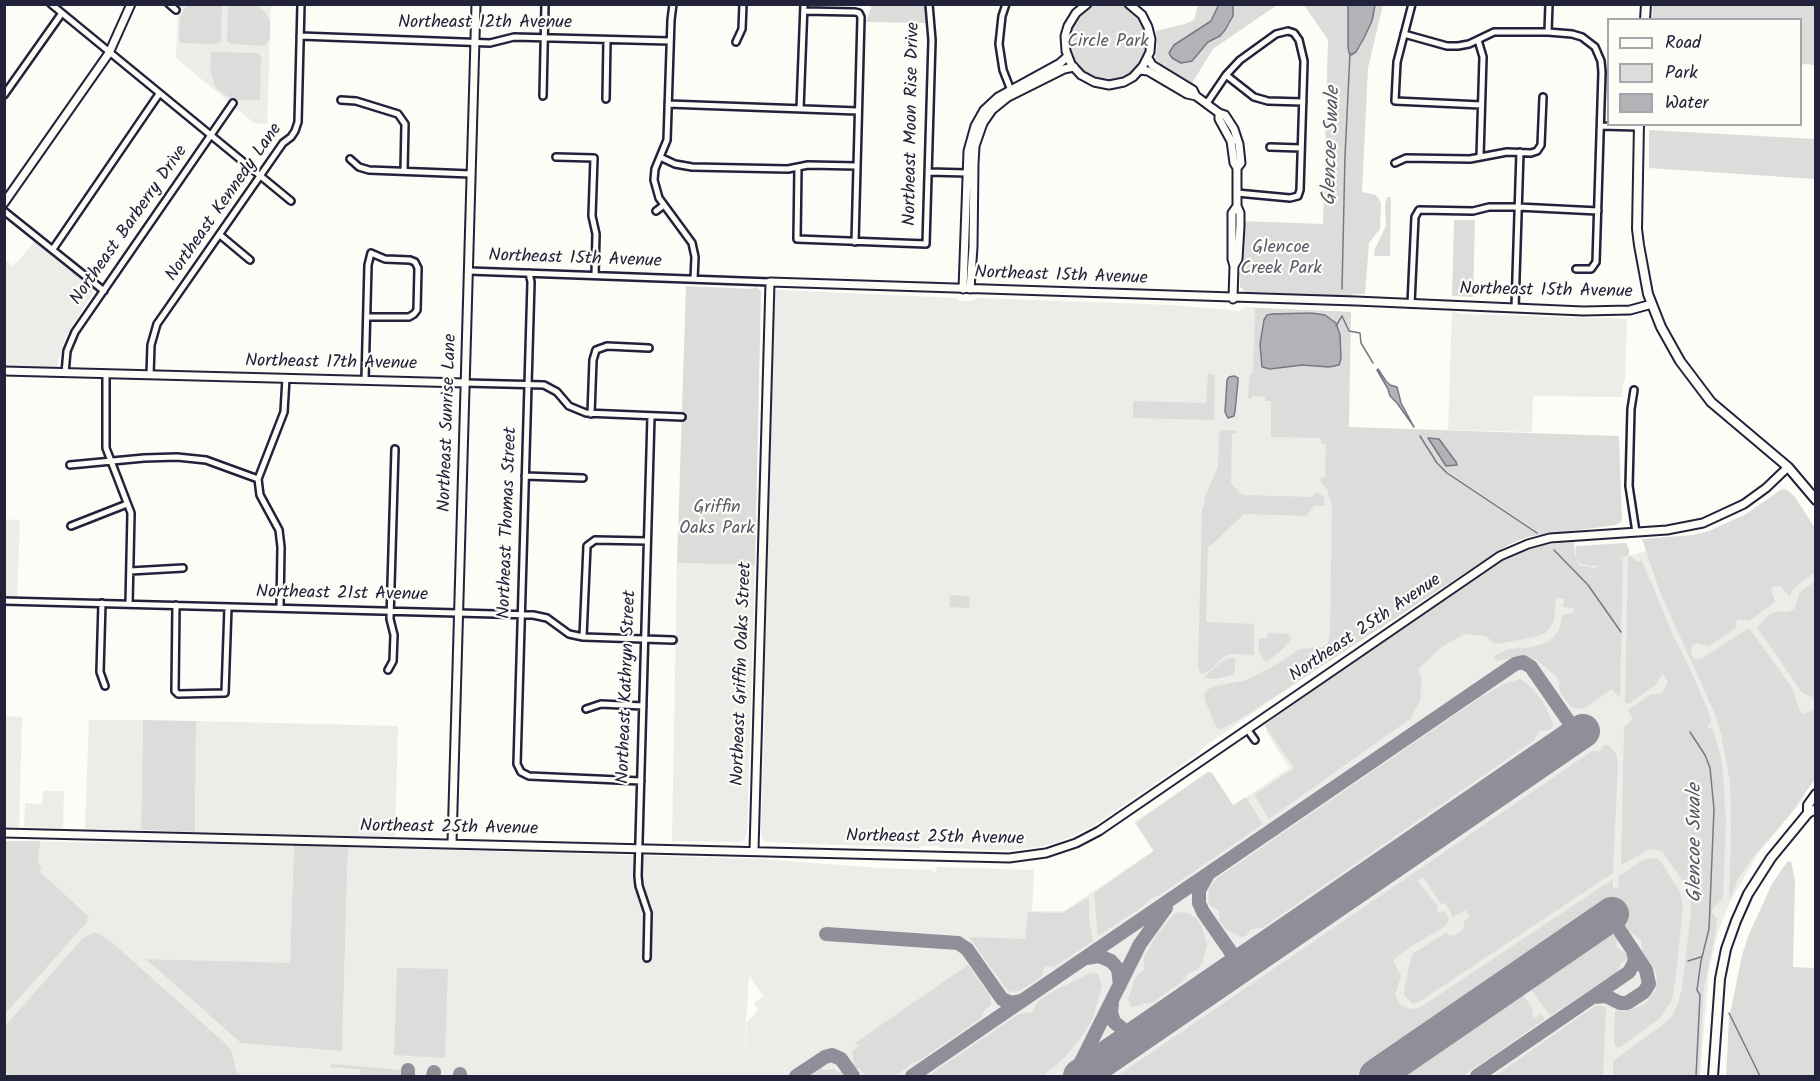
<!DOCTYPE html>
<html>
<head>
<meta charset="utf-8">
<style>
  body { margin:0 }
  #map { position:relative; width:1820px; height:1081px; overflow:hidden; background:#fdfcf7; font-family:Kalam,sans-serif }
  canvas { display:block }
  .frame { position:absolute; inset:0; border:6px solid #22223b; pointer-events:none }
  .legend { position:absolute; left:1607px; top:18px; width:195px; height:108px; box-sizing:border-box; background:#fdfcf7; border:2px solid #a5a5ac; margin:0; padding:8px 10px; list-style:none; font-size:18px; color:#22223b }
  .legend li { display:flex; align-items:center; gap:12px; height:30px }
  .legend b { width:30px; border:2px solid #a5a5ac }
</style>
</head>
<body>
<div id="map">
<canvas width="1820" height="1081"></canvas>
<div class="frame"></div>
<ul class="legend">
<li><b style="height:8px;background:#fdfcf7"></b>Road</li>
<li><b style="height:16px;background:#dddcdb"></b>Park</li>
<li><b style="height:16px;background:#b2b2b7"></b>Water</li>
</ul>
</div>
<script>
const g = document.querySelector('canvas').getContext('2d');
g.lineJoin = 'round';
function paint(path, color) { g.fillStyle = color; g.fill(path, 'evenodd'); }
const poly = rows => new Path2D(rows.map(r => 'M' + r).join(''));
function stroke(path, color, width, dash) { g.strokeStyle = color; g.lineWidth = width; g.lineCap = dash ? 'butt' : 'round'; g.setLineDash(dash || []); g.stroke(path); }
function write(font, color, halo, rows, align = 'center') {
  g.font = font + ' Kalam,sans-serif'; g.lineWidth = 4.5; g.setLineDash([]); g.textBaseline = 'middle'; g.strokeStyle = halo; g.fillStyle = color; for (const [text, x, y, turn = 0] of rows) {
    g.save(); g.translate(x, y); g.rotate((+turn || 0) * Math.PI / 180); g.textAlign = isNaN(turn) ? turn : align; if (halo) g.strokeText(text, 0, 0); g.fillText(text, 0, 0); g.restore();
  }
}
paint(poly([
  [178,5,271,5,267,124,254,123,176,58],
  [35,242,93,289,93,293,64,340,57,367,5,367,5,260,13,266],
  [778,290,957,298,960,301,972,301,978,298,1172,305,1239,311,1247,307,1351,312,1340,653,1205,746,1196,755,1093,826,1059,842,1040,847,1009,850,941,848,938,846,922,846,919,848,768,842,763,840,761,835,765,697,764,694,775,292],
  [1452,311,1460,314,1627,319,1625,380,1623,383,1622,397,1533,396,1532,432,1448,430],
  [4,519,17,520,20,522,17,597,5,597],
  [1815,534,1815,772,1801,802,1757,855,1730,902,1718,932,1709,970,1700,1076,5,1076,5,841,294,845,290,964,147,959,342,1050,348,847,760,859,881,868,932,870,933,872,936,872,937,867,1030,870,1034,868,1032,911,1064,911,1153,851,1134,822,1209,771,1233,806,1289,768,1266,731,1472,590,1549,551,1625,544,1629,556,1653,549],
  [749,975,763,996,754,1003,758,1010,747,1022,744,1057],
  [677,563,755,565,747,834,745,839,740,842,672,841],
  [5,716,22,717,19,827,5,827],
  [89,720,143,720,141,830,85,829],
  [196,721,398,726,395,837,195,832],
  [43,791,64,791,63,828,24,827,25,803,42,804]
]), '#ecece9');
paint(poly([
  '1068 42a40 40 0 1 1 80 0a40 40 0 1 1-80 0Z',
  [189,4,222,5,221,40,216,44,181,43,179,37,180,19,184,9],
  [228,5,256,5,266,13,270,22,270,38,265,46,231,44,227,41],
  [872,5,926,5,928,23,866,22],
  [1198,5,1277,5,1213,49,1192,83,1155,60,1157,44,1156,31,1185,24,1194,20],
  [1278,5,1383,5,1368,68,1362,192,1376,195,1379,199,1381,204,1380,229,1369,243,1365,294,1353,294,1353,297,1248,294,1240,287,1241,221,1323,224,1328,40,1304,5],
  [1653,5,1815,5,1815,65,1801,64,1800,20,1652,19],
  [211,52,258,53,261,57,260,100,235,100,228,97,215,87,210,68],
  [1649,130,1815,139,1815,179,1649,168],
  [1387,197,1391,197,1390,256,1374,256,1375,249,1386,226,1385,204],
  [1454,220,1475,220,1473,297,1452,296],
  [686,286,752,289,756,287,761,291,755,565,677,563],
  [1255,308,1351,312,1349,427,1619,436,1622,521,1616,525,1527,537,1508,545,1245,716,1220,730,1215,725,1205,700,1204,694,1207,690,1215,686,1247,680,1277,664,1299,649,1323,647,1328,643,1330,634,1332,506,1327,489,1321,482,1321,478,1325,477,1326,444,1321,443,1321,438,1271,437,1271,401,1265,401,1265,397,1252,396,1251,400,1248,397,1250,374,1253,373],
  [1311,313,1325,315,1333,319,1336,325,1340,335,1341,359,1339,365,1329,367,1302,365,1270,369,1262,367,1272,314],
  [1208,374,1215,375,1214,420,1133,418,1133,401,1206,403],
  [1222,430,1237,431,1236,433,1232,434,1231,483,1242,495,1314,497,1315,492,1317,492,1324,497,1325,506,1314,506,1307,516,1244,514,1208,548,1206,622,1254,624,1254,655,1233,654,1224,656,1209,671,1201,674,1198,668,1202,511,1205,501,1204,499,1218,467,1219,434],
  [1782,489,1787,490,1795,497,1815,528,1815,572,1793,589,1790,597,1780,586,1772,587,1771,589,1775,602,1749,621,1738,619,1735,623,1737,627,1709,646,1698,643,1692,645,1691,654,1695,659,1701,659,1749,628,1791,686,1800,711,1804,714,1815,710,1815,779,1788,817,1753,857,1738,879,1729,901,1731,830,1730,782,1721,734,1714,712,1660,592,1642,539,1693,535,1709,531,1746,514],
  [1574,542,1575,556,1579,565,1594,568,1602,565,1590,566,1579,563,1576,558,1576,546,1626,543,1629,549,1629,555,1607,563,1623,558,1620,698,1612,689,1584,708,1577,709,1571,707,1560,692,1558,678,1537,660,1522,656,1496,661,1494,656,1509,649,1533,647,1550,641,1559,630,1562,615,1574,613,1574,608,1563,607,1564,599,1556,598,1554,621,1546,633,1535,637,1496,644,1485,636,1465,634,1443,646,1418,669,1422,679,1420,701,1410,719,1269,819,1254,795,1294,768,1264,725,1488,568,1514,554,1542,545],
  [1631,556,1636,561,1642,561,1674,637,1689,667,1708,710,1711,719,1710,724,1707,728,1713,729,1722,761,1726,822,1723,898,1712,910,1712,913,1717,919,1715,935,1704,988,1699,1076,1613,1076,1613,1061,1661,1026,1672,1016,1678,1003,1682,989,1691,911,1690,897,1685,884,1662,851,1650,849,1621,865,1624,727,1633,719,1628,710,1650,695,1662,693,1668,682,1663,674,1655,685,1629,704,1625,703,1628,557],
  [1815,581,1815,698,1802,693,1757,627,1770,614,1779,611,1788,612,1794,609,1800,592],
  [950,595,970,596,969,608,949,607],
  [1268,633,1288,634,1292,638,1282,650,1266,662,1259,652,1259,638,1267,638],
  [1235,657,1235,670,1233,675,1215,679,1203,678,1222,661],
  [1521,679,1534,690,1544,704,1553,723,1552,728,1546,731,1539,731,1534,740,1510,757,1262,928,1251,929,1246,936,1241,937,1227,930,1220,921,1219,910,1211,906,1208,902,1209,889,1216,879,1481,697,1506,683],
  [143,720,196,721,195,832,141,830],
  [1603,745,1609,745,1616,754,1618,764,1613,873,1419,1002,1413,1004,1404,995,1404,990,1412,954,1446,933,1450,936,1457,934,1465,927,1463,921,1470,918,1466,910,1453,917,1445,903,1441,904,1423,877,1418,881,1438,907,1437,910,1440,913,1445,911,1449,920,1444,927,1407,949,1393,960,1401,976,1395,995,1400,1004,1410,1009,1419,1008,1613,879,1613,888,1618,888,1619,876,1644,859,1656,858,1661,862,1680,892,1683,908,1675,983,1672,1000,1659,1019,1620,1047,1616,1047,1614,1042,1615,1011,1631,1010,1646,1003,1656,989,1657,977,1654,968,1642,950,1641,940,1629,931,1610,903,1354,1076,1117,1076,1592,751,1600,751],
  [1208,772,1212,773,1233,805,1246,797,1263,824,1158,896,1152,898,1142,907,1098,936,1094,893,1154,851,1136,823],
  [5,841,40,841,38,863,42,867,39,871,89,917,86,923,5,1014],
  [294,845,348,847,342,1051,241,1043,146,959,290,963],
  [1791,861,1795,881,1793,967,1815,968,1815,1076,1726,1076,1729,1019,1742,955,1749,934,1772,884,1787,862],
  [1089,897,1089,918,1093,941,1054,967,1045,966,1041,977,1019,991,1010,992,1005,987,969,937,1025,939,1028,912,1062,913],
  [1179,912,1188,913,1196,918,1202,927,1207,945,1203,961,1197,970,1188,973,1182,982,1153,1002,1131,1007,1128,999,1136,976,1144,970,1144,957,1159,932,1173,915],
  [95,932,108,939,227,1045,232,1052,236,1071,242,1076,15,1076,5,1073,5,1026,83,938],
  [1610,934,1614,935,1617,939,1616,947,1627,954,1627,959,1621,963,1618,971,1550,1016,1528,985,1595,939,1605,939],
  [968,965,990,996,991,1005,985,1010,981,1018,919,1061,911,1064,896,1076,865,1076,859,1068,855,1070,852,1064,854,1062,852,1052,858,1046,855,1043],
  [397,968,448,969,445,1058,394,1055],
  [1090,973,1098,974,1102,985,1093,1018,1082,1036,1065,1057,1043,1076,928,1076,1019,1014,1032,1012,1037,1002,1054,991],
  [1520,991,1532,1008,1533,1016,1536,1018,1541,1014,1545,1019,1488,1059,1462,1076,1396,1076],
  [1595,1006,1601,1006,1606,1008,1603,1076,1495,1076],
  [331,1064,401,1070,400,1076,360,1076,360,1069,331,1067],
  [821,1068,823,1070,834,1069,839,1073,842,1070,846,1076,806,1076]
]), '#dddcdb');
const water = poly([
  [1219,4,1233,5,1233,16,1225,30,1220,36,1208,42,1192,61,1181,63,1172,58,1169,53,1174,45,1211,21,1219,4],
  [1348,5,1375,5,1372,21,1364,38,1356,52,1351,55,1349,53,1348,47,1348,5],
  [1311,313,1325,315,1336,323,1340,335,1341,359,1339,365,1329,367,1302,365,1270,369,1262,367,1260,344,1264,320,1267,315,1272,314,1311,313],
  [1378,369,1386,381,1390,385,1397,387,1401,403,1414,427,1397,403,1390,396,1388,389,1377,370,1378,369],
  [1234,376,1238,378,1238,381,1235,411,1234,416,1228,418,1225,412,1227,380,1229,377,1234,376],
  [1428,438,1439,439,1456,462,1457,465,1446,466,1428,438]
]);
paint(water, '#b2b2b7');
stroke(water, '#787885', 1.5);
stroke(poly([
  [1342,289,1345,156,1350,53],
  [1342,316,1349,331,1360,333,1361,343,1373,363],
  [1336,326,1342,316],
  [1420,436,1437,463,1447,473,1537,533],
  [1554,550,1588,585,1621,632],
  [1690,732,1705,755,1710,768,1714,809,1709,929,1701,961,1697,990,1700,995,1696,1076],
  [1688,961,1701,957],
  [1729,1013,1760,1076]
]), '#787885', 1.5);
stroke(poly([
  [1207,876,1199,890,1199,903,1203,912,1235,958,1235,965,1231,973],
  [826,934,958,943,967,949,1002,999,1011,1003,1022,1001],
  [1086,958,1099,956,1111,961,1118,969,1120,985],
  [1593,997,1606,996,1620,1003,1627,1003,1644,992,1649,984,1646,970,1610,916],
  [1112,1003,1111,1012,1114,1022,1135,1039],
  [408,1076,408,1070],
  [433,1076,434,1072],
  [460,1076,460,1074],
  [796,1076,825,1057,832,1055,841,1059,853,1076],
  [912,1076,1515,664,1523,662,1531,667,1578,735],
  [1074,1076,1140,944,1166,908],
  [1477,1076,1629,972,1635,961,1633,950]
]), '#908f99', 14);
stroke(poly([
  [1080,1076,1583,731],
  [1376,1076,1612,914]
]), '#908f99', 34);
const street = poly([
  [51,4,291,201],
  [169,4,176,10],
  [673,4,671,20,667,140,655,169,654,180,659,198,692,243,695,257,694,279],
  [1006,4,1002,16,999,44,1003,70,1012,93],
  [1412,4,1397,62,1395,101,1481,105],
  [804,11,855,12,859,13,861,17,855,242],
  [1548,32,1549,4],
  [1404,34,1447,46,1458,46,1469,44,1494,32,1548,32,1572,34,1582,37,1595,47,1601,61,1602,72,1596,262,1591,269,1576,269],
  [300,36,490,43,514,37,670,41],
  [1478,40,1483,57,1480,157],
  [736,42,742,29,743,4],
  [1226,75,1254,97,1268,101,1303,102],
  [4,95,62,13],
  [543,96,545,4],
  [606,99,607,40],
  [341,100,356,101,398,114,405,124,404,171],
  [1207,103,1226,75,1240,60,1276,34,1288,31,1294,33,1299,40,1304,61,1300,190,1298,196,1290,198,1237,193],
  [668,104,858,111],
  [800,109,804,4],
  [1601,126,1639,127],
  [1270,147,1301,148],
  [556,157,594,158,592,216,596,234,595,275],
  [660,157,675,164,692,167,788,169,808,165,857,166],
  [350,159,359,167,369,170,471,174],
  [1395,163,1406,158,1470,159,1507,152,1531,153,1537,151,1541,145,1543,97],
  [798,167,797,239,926,244,932,40,929,4],
  [929,172,967,173],
  [4,211,104,291],
  [656,211,664,205],
  [220,235,250,260],
  [53,249,159,94],
  [469,271,770,282],
  [529,273,531,282,517,764,521,772,529,776,641,781],
  [1411,304,1415,217,1419,210,1473,211,1489,207,1518,207,1598,211],
  [1515,308,1520,152],
  [65,373,67,351,75,332,233,103],
  [106,374,106,448,131,513,129,604],
  [150,375,151,345,157,324,283,143,291,137,295,131,298,122,301,4],
  [365,380,368,265,371,253,385,259,410,260,415,262,418,268,417,310,414,314,409,317,367,317],
  [465,383,544,385,557,392,569,406,586,413,682,417],
  [1634,390,1631,409,1629,486,1636,532],
  [591,414,593,360,596,350,607,346,649,348],
  [70,465,144,458,177,457,206,460,258,479],
  [525,476,583,478],
  [71,526,127,504],
  [130,571,183,568],
  [4,601,533,615,547,618,569,634,583,637,673,640],
  [102,603,100,672,105,686],
  [176,605,175,691,178,694,225,693,228,607],
  [280,608,281,547,279,530,260,495,258,479,284,412,286,378],
  [583,637,587,546,595,540,647,541],
  [388,670,393,661,394,635,390,619,395,449],
  [586,709,601,704,643,706],
  [1247,729,1255,740],
  [647,958,648,913,639,886,638,876,651,416]
]);
const secondary = poly([
  [1087,4,1076,13,1068,26,1065,36,1066,51,1071,64,1081,75,1094,82,1109,85,1124,82,1133,77,1143,66,1150,52,1151,39,1148,27,1142,15,1129,4],
  [1148,58,1152,65,1193,90,1196,96],
  [1140,70,1148,71,1187,94,1196,96,1219,113,1225,115,1234,129,1239,144,1241,163,1237,168],
  [1219,113,1219,119,1231,141,1234,163,1237,168,1237,206,1240,213,1240,226,1238,259,1234,266],
  [4,203,109,53,131,4],
  [963,289,968,151,975,126,984,110,998,97,1060,63,1068,56],
  [970,289,973,247,974,164,975,146,983,123,992,110,1008,97,1064,69,1074,67],
  [1233,299,1234,266,1232,259,1232,213,1237,206],
  [4,371,465,383],
  [4,833,1009,858,1046,853,1076,843,1099,831,1500,556,1528,544,1550,538,1667,530,1703,523,1744,504,1766,488,1788,467],
  [452,843,476,4],
  [754,850,770,282,1356,301,1583,311,1630,310,1652,304]
]);
const primary = poly([
  [1645,20,1646,4],
  [1639,124,1637,229,1639,245,1648,294,1661,327,1680,361,1711,402,1788,467,1816,500],
  [1808,813,1808,805,1816,794],
  [1713,1076,1720,979,1726,949,1736,921,1748,894,1771,858,1808,813,1816,809]
]);
stroke(street, '#22223b', 10);
stroke(secondary, '#22223b', 11);
stroke(primary, '#22223b', 12);
stroke(street, '#fdfcf7', 5);
stroke(secondary, '#fdfcf7', 7);
stroke(primary, '#fdfcf7', 8);
write('18px', '#22223b', '#fdfcf7', [
  ["Northeast 12th Avenue",485,24],
  ["Northeast Moon Rise Drive",913,124,-89],
  ["Northeast Kennedy Lane",225,203,-55],
  ["Northeast Barberry Drive",130,226,-55],
  ["Northeast 15th Avenue",575,260,2],
  ["Northeast 15th Avenue",1061,277,2],
  ["Northeast 15th Avenue",1546,292,1],
  ["Northeast 17th Avenue",331,364,1],
  ["Northeast Sunrise Lane",449,423,-88],
  ["Northeast Thomas Street",509,523,-88],
  ["Northeast 21st Avenue",342,595,1],
  ["Northeast 25th Avenue",1366,629,-34],
  ["Northeast Griffin Oaks Street",743,674,-88],
  ["Northeast Kathryn Street",628,687,-88],
  ["Northeast 25th Avenue",449,829,1],
  ["Northeast 25th Avenue",935,839,1]
]);
write('18px', '#5a5a6b', '#fdfcf7', [
  ["Circle Park",1108,43],
  ["Glencoe",1281,249],
  ["Creek Park",1281,270],
  ["Griffin",717,509],
  ["Oaks Park",717,530]
]);
write('italic 20px', '#545466', '#fdfcf7', [
  ["Glencoe Swale",1333,146,-88],
  ["Glencoe Swale",1697,843,-90]
]);
</script>
</body>
</html>
